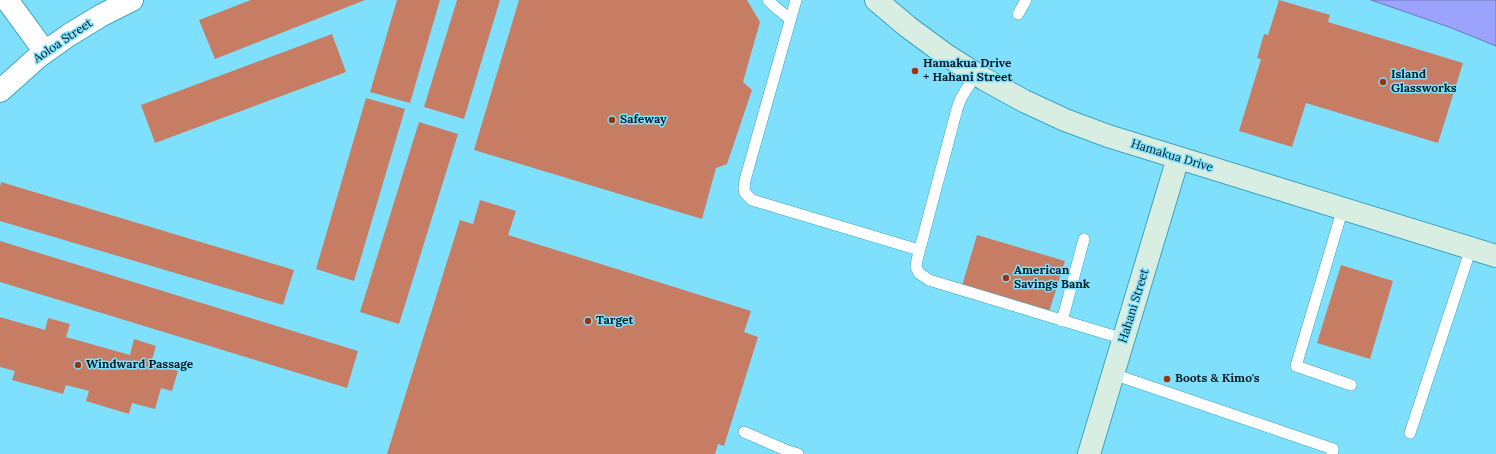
<!DOCTYPE html>
<html>
<head>
<meta charset="utf-8">
<style>
  body { margin:0 }
  canvas { display:block; background:#7fe0fd }
</style>
</head>
<body>
<canvas width="1496" height="454"></canvas>
<script>
const g = document.querySelector('canvas').getContext('2d');
g.lineJoin = 'round';
function paint(path, color) { g.fillStyle = color; g.fill(path, 'evenodd'); }
const poly = rows => new Path2D(rows.map(r => 'M' + r).join(''));
function stroke(path, color, width, dash) { g.strokeStyle = color; g.lineWidth = width; g.lineCap = dash ? 'butt' : 'round'; g.setLineDash(dash || []); g.stroke(path); }
function write(font, color, halo, rows, align = 'center') {
  g.font = font + ' Lora,serif'; g.lineWidth = 3; g.setLineDash([]); g.textBaseline = 'middle'; g.strokeStyle = halo; g.fillStyle = color; for (const [text, x, y, turn = 0] of rows) {
    g.save(); g.translate(x, y); g.rotate((+turn || 0) * Math.PI / 180); g.textAlign = isNaN(turn) ? turn : align; if (halo) g.strokeText(text, 0, 0); g.fillText(text, 0, 0); g.restore();
  }
}
const water = poly([
  [1371,0,1495,0,1496,1,1496,46,1449,27,1371,0]
]);
paint(water, '#9ba3fd');
stroke(water, '#6c7abc', 1);
paint(poly([
  [251,0,365,0,215,59,199,20],
  [397,0,440,0,410,103,370,92],
  [457,0,500,0,464,119,424,107],
  [519,0,747,0,760,22,743,82,752,90,727,164,716,168,702,219,474,150],
  [1279,0,1330,15,1328,22,1463,63,1438,143,1306,103,1292,147,1239,131,1261,59,1257,58,1264,34,1268,35],
  [332,34,346,72,155,143,141,105],
  [366,98,405,109,354,281,316,269],
  [419,122,458,134,399,324,360,312],
  [1,182,294,270,283,305,0,221,0,187],
  [480,200,516,211,508,235,751,311,744,332,758,337,724,446,718,444,715,454,387,454,460,220,473,224],
  [977,235,1065,261,1049,312,962,286],
  [0,241,358,351,347,388,0,282],
  [1341,265,1393,281,1370,359,1317,343],
  [0,317,45,330,48,318,70,324,66,337,130,355,134,339,156,346,151,363,178,371,172,391,161,388,155,409,132,403,129,414,86,401,89,391,66,385,63,394,12,380,15,371,0,367]
]), '#c77d64');
const lane = poly([
  [768,0,775,7,790,19],
  [796,0,745,180,744,189,745,193,752,200,919,250],
  [1018,14,1026,0],
  [976,74,961,98,957,109,917,260,916,267,919,273,929,280,1124,339],
  [1343,208,1296,366,1351,385],
  [1062,321,1084,239],
  [1113,374,1333,449,1332,454],
  [744,432,788,451,798,454],
  [1410,433,1471,248]
]);
const street = poly([
  [7,0,45,52],
  [0,91,38,57,69,35,102,15,132,0]
]);
const secondary = poly([
  [876,0,908,27,946,55,984,79,1024,101,1065,120,1108,136,1496,256],
  [1089,454,1178,158]
]);
stroke(lane, '#3ea3be', 12);
stroke(street, '#3ea3be', 24);
stroke(secondary, '#3ea3be', 24);
stroke(lane, '#fff', 11);
stroke(street, '#fff', 22);
stroke(secondary, '#d8eee2', 22);
for (const [x, y, r, color] of [
  [915,71,4,"#9a340a"],
  [1383,82,4,"#9a340a"],
  [612,120,4,"#9a340a"],
  [1006,278,4,"#9a340a"],
  [588,321,4,"#9a340a"],
  [78,365,4,"#9a340a"],
  [1167,379,4,"#9a340a"]
]) { const dot = new Path2D(); dot.arc(x, y, r, 0, 2 * Math.PI); g.fillStyle = color; g.fill(dot); stroke(dot, '#7fe0fd', 1.5); }
write('12px', '#001c24', '#7fe0fd', [
  ["Aoloa Street",63,41,-34],
  ["Hamakua Drive",1172,156,17],
  ["Hahani Street",1134,306,-73]
]);
write('bold 12px', '#001c24', '#7fe0fd', [
  ["Hamakua Drive",923,64],
  ["+ Hahani Street",923,78],
  ["Island",1391,75],
  ["Glassworks",1391,89],
  ["Safeway",620,120],
  ["American",1014,271],
  ["Savings Bank",1014,285],
  ["Target",596,321],
  ["Windward Passage",86,365],
  ["Boots & Kimo's",1175,379]
], 'left');
</script>
</body>
</html>
